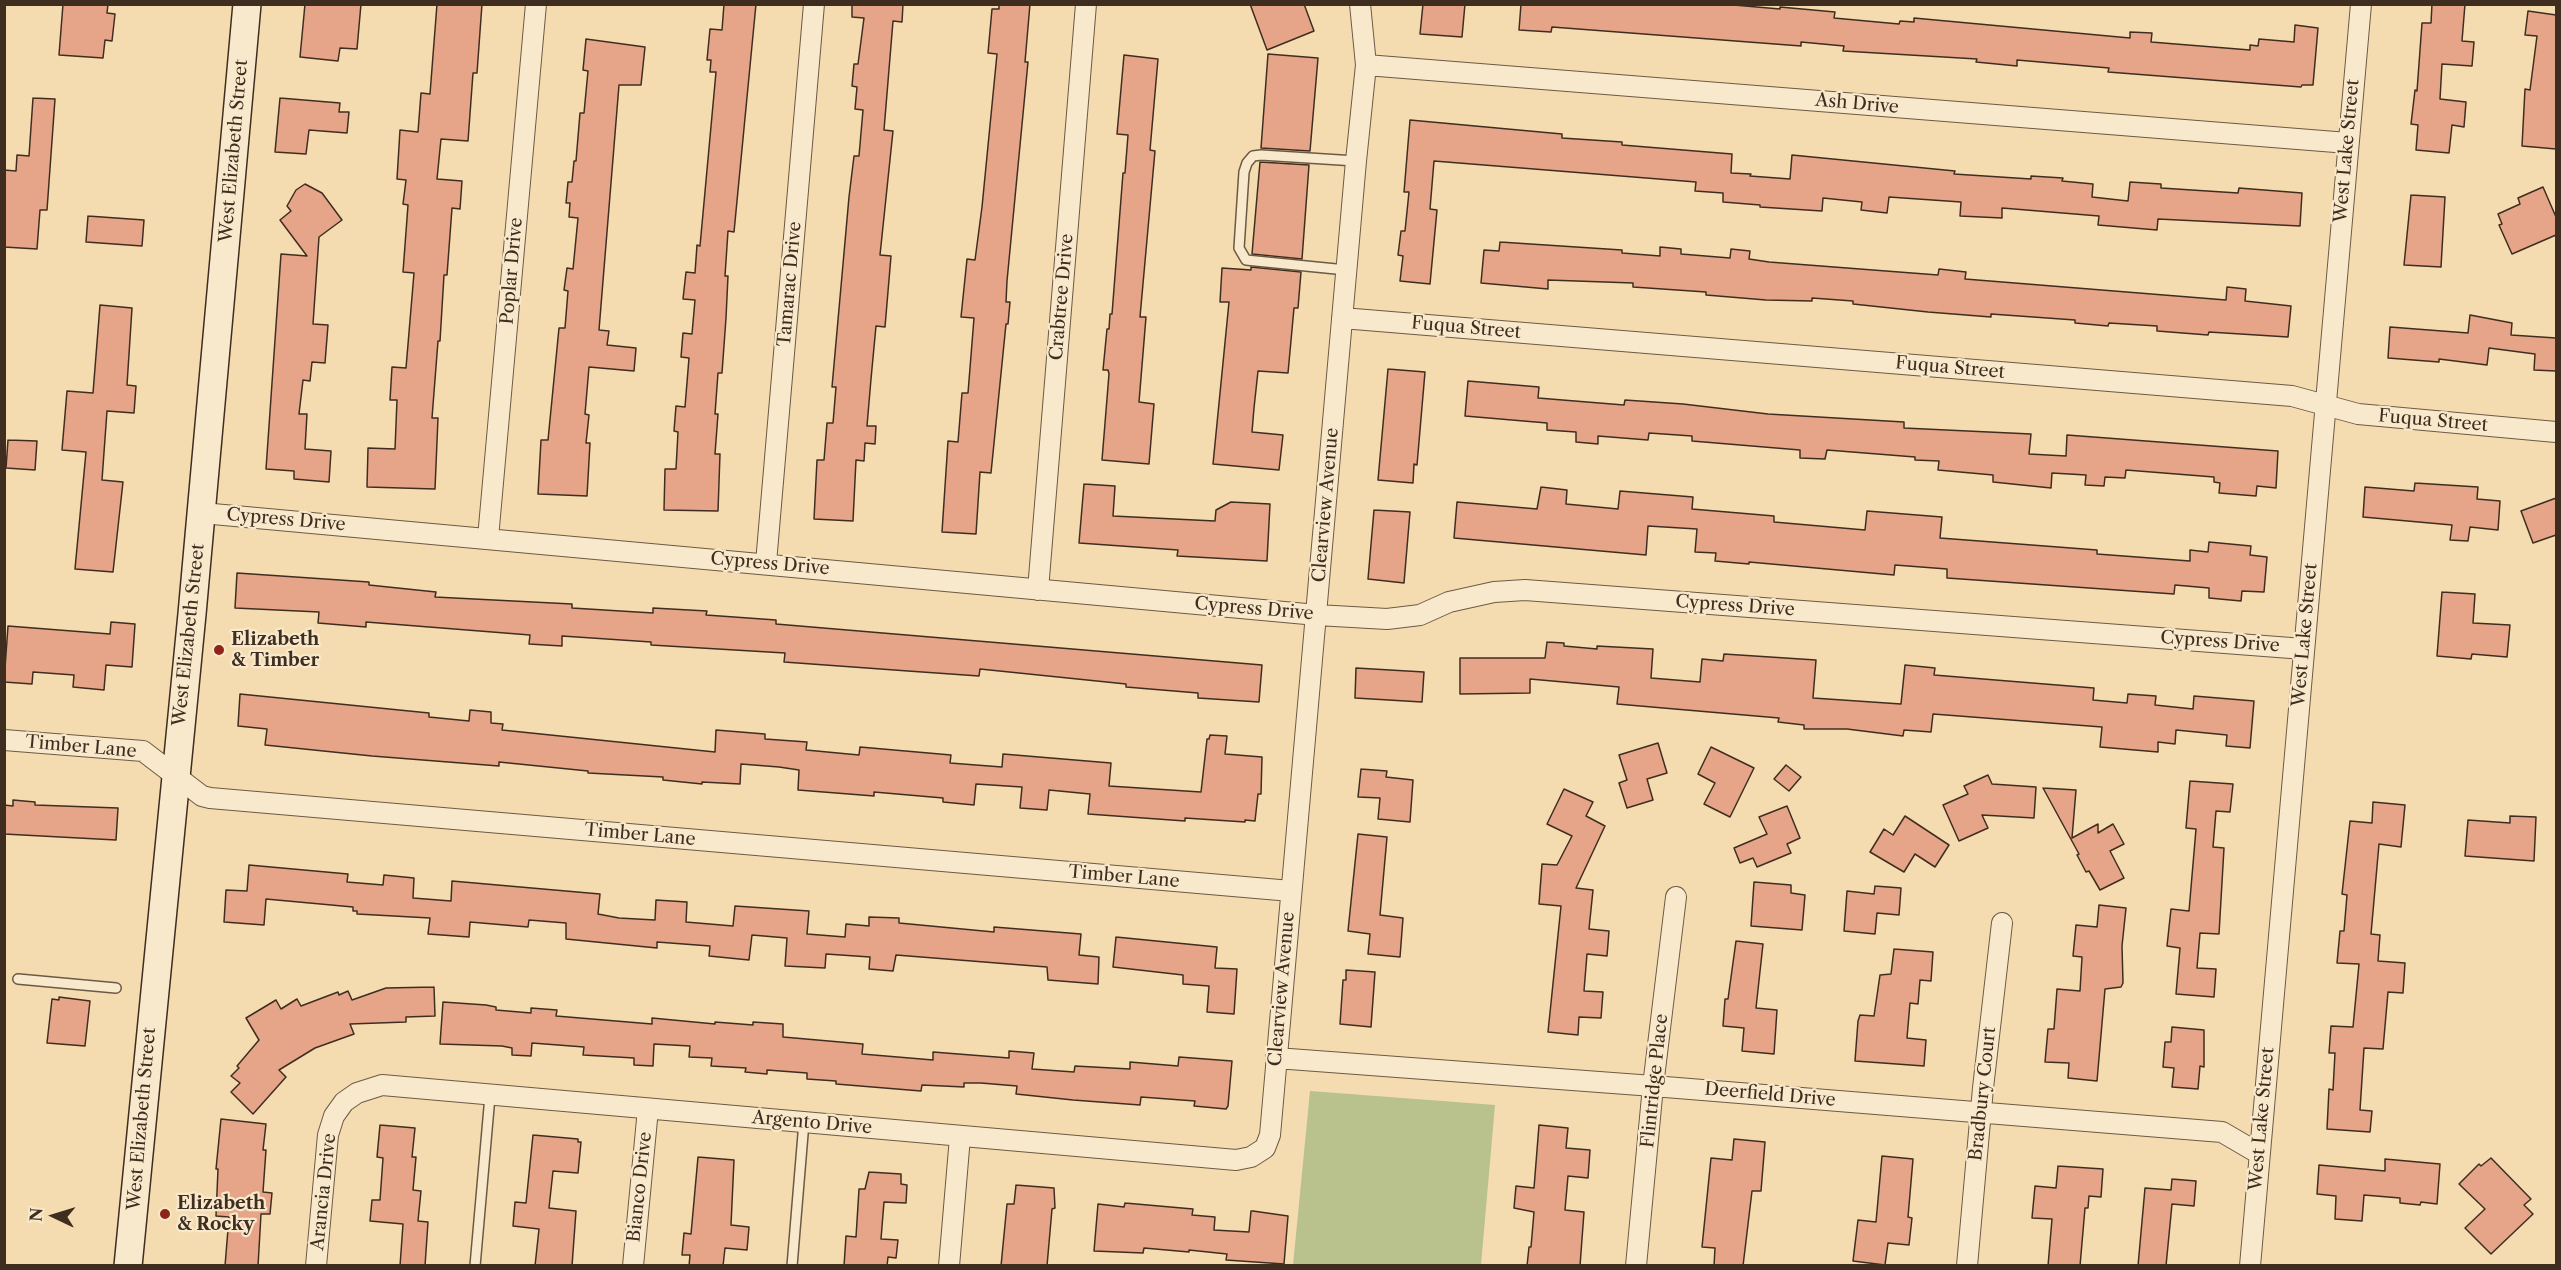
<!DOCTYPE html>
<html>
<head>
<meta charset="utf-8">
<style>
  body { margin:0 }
  #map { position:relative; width:2561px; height:1270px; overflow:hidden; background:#f4dcb0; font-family:"Libre Caslon Text",serif }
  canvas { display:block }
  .frame { position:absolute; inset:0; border:6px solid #3f2e20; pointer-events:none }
  .north { position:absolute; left:24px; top:1186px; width:60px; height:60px; -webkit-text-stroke:4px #f8e8cc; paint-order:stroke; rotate:274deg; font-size:16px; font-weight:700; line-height:24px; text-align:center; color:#3f2e20 }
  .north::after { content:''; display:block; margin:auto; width:21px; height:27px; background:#3f2e20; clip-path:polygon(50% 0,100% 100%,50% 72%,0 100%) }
</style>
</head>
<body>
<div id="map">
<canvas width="2561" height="1270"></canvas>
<div class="frame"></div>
<div class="north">N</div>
</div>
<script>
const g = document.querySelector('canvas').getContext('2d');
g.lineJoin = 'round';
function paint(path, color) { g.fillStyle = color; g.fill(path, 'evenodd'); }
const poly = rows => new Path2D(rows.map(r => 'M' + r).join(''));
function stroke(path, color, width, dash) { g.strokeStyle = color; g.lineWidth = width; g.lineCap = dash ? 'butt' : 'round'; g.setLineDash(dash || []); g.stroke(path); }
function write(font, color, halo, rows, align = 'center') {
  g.font = font + ' "Libre Caslon Text",serif'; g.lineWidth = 4.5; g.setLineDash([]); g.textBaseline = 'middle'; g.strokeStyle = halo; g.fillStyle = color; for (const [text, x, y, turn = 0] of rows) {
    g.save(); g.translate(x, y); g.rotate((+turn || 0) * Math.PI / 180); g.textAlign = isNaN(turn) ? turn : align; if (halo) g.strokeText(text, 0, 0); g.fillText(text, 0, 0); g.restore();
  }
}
paint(poly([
  [1310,1091,1495,1105,1481,1265,1293,1265]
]), '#b9c18d');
const building = poly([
  [63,4,108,4,107,13,115,14,112,41,105,40,103,58,59,55,63,4],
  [305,4,361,4,357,49,340,48,338,61,300,57,305,4],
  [437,4,482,4,477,73,473,73,468,141,441,139,437,179,462,181,460,209,452,208,447,275,444,275,440,341,438,341,432,418,438,418,435,489,367,487,368,448,395,449,397,400,390,400,392,367,406,368,414,273,403,272,408,205,403,204,406,180,397,179,400,130,418,132,421,93,430,94,437,4],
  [724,4,756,4,734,232,728,231,725,276,728,276,726,318,722,373,718,373,715,414,718,414,715,454,720,454,718,511,664,510,665,469,676,469,678,432,674,431,676,406,685,407,689,358,681,357,683,333,692,334,695,300,683,299,686,272,695,273,697,245,700,246,716,72,710,72,711,60,707,60,710,29,722,30,724,4],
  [852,4,903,4,902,22,893,21,884,130,893,131,880,255,891,256,885,327,876,326,871,379,867,426,876,426,875,444,865,443,864,461,856,460,853,521,814,519,817,460,824,460,827,423,833,423,836,387,832,387,849,197,854,156,859,156,863,110,855,109,857,87,852,86,854,64,858,64,864,18,852,17,852,4],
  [999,4,1030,4,1025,62,1028,62,1007,281,1006,302,1010,302,1008,324,1006,324,991,473,980,472,976,534,942,532,948,441,958,442,962,393,968,393,974,318,961,317,967,259,975,260,982,207,997,54,988,53,992,9,999,9,999,4],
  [1250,4,1304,4,1314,31,1267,50,1250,4],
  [1423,4,1465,4,1462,37,1420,34,1423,4],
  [1521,4,1722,4,1780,9,1780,7,1835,12,1834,18,1899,24,1900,21,1914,22,1914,18,2130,38,2130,32,2152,33,2151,42,2250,50,2250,45,2258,46,2259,39,2294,42,2295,25,2318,28,2313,85,2302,85,2301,87,2108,72,2109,68,2017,60,2017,66,1976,62,1977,59,1843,51,1844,46,1801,42,1801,46,1552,27,1551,32,1519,30,1521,4],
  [2432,4,2465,4,2462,41,2474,42,2472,66,2442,64,2440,99,2466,102,2464,127,2452,125,2449,153,2416,150,2418,125,2411,124,2415,90,2417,91,2422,23,2431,23,2432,4],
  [2528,11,2556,15,2556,149,2522,146,2525,89,2530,90,2537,36,2525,35,2528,11],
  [586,39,645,47,641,85,619,85,599,330,609,331,607,345,636,348,634,371,589,367,585,414,589,415,586,443,590,443,587,496,538,494,541,440,548,440,559,328,565,328,568,291,564,290,567,268,573,269,578,218,569,217,570,203,566,203,568,182,572,182,574,161,576,161,580,113,584,113,588,71,583,70,586,39],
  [1268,54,1318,58,1310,151,1261,148,1268,54],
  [1124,55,1158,59,1150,150,1155,151,1140,317,1146,317,1139,402,1154,404,1149,464,1102,460,1109,374,1108,370,1103,370,1107,329,1109,329,1110,314,1112,314,1123,173,1125,173,1128,135,1117,134,1124,55],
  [33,98,55,99,47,210,40,210,37,249,4,247,4,170,16,171,17,155,29,156,33,98],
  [280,98,340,103,339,112,349,112,347,133,309,130,306,154,275,152,280,98],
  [1410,120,1562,134,1562,138,1622,142,1622,145,1732,154,1731,173,1751,174,1750,176,1790,179,1792,155,1955,171,1954,174,2031,179,2031,176,2063,178,2062,181,2093,184,2092,197,2128,201,2130,182,2161,184,2161,188,2238,193,2239,188,2302,193,2300,226,2158,219,2157,230,2098,225,2099,216,2002,208,2002,218,1960,216,1961,202,1889,197,1887,213,1861,210,1862,202,1823,198,1822,211,1760,207,1760,205,1723,202,1723,193,1695,191,1696,182,1434,161,1430,209,1437,210,1430,284,1400,281,1403,256,1398,255,1401,231,1405,231,1409,192,1404,192,1410,120],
  [1260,162,1309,165,1302,259,1252,254,1260,162],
  [305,184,322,193,342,220,319,237,313,324,328,325,325,363,312,362,310,381,303,380,299,414,307,414,305,449,331,451,329,482,294,479,294,471,266,469,281,254,307,256,280,220,291,211,287,206,296,190,305,184],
  [2543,187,2556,217,2556,235,2512,254,2499,225,2502,224,2498,214,2520,204,2518,198,2543,187],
  [2411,195,2445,197,2441,267,2404,265,2411,195],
  [88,216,144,220,142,246,86,242,88,216],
  [1500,242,1622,250,1622,253,1660,256,1660,247,1681,249,1681,254,1730,258,1731,249,1750,251,1749,259,1769,262,1938,275,1939,269,1966,272,1965,279,2226,300,2227,287,2246,289,2245,301,2291,306,2288,337,2209,332,2208,335,2157,331,2157,326,2109,323,2108,326,2075,323,2075,320,1991,314,1991,317,1928,312,1853,304,1853,301,1812,298,1812,301,1766,300,1706,295,1706,292,1633,287,1633,283,1548,280,1548,289,1481,283,1484,250,1499,251,1500,242],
  [1251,267,1301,272,1298,308,1294,308,1288,373,1258,371,1254,408,1252,432,1283,435,1279,470,1213,464,1229,302,1220,302,1222,268,1251,270,1251,267],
  [100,305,132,308,127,385,136,386,134,413,107,411,102,480,123,482,113,572,75,569,86,452,62,450,67,391,93,393,100,305],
  [2470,315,2512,323,2511,335,2556,338,2556,371,2534,370,2535,354,2489,348,2487,365,2439,359,2439,362,2388,358,2390,327,2468,333,2470,315],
  [1388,369,1425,372,1417,465,1414,464,1413,483,1378,480,1388,369],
  [1468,381,1539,387,1538,398,1624,405,1625,400,1683,404,1768,414,1904,422,1904,428,2031,434,2029,454,2066,456,2067,435,2278,451,2276,488,2257,486,2256,496,2219,493,2220,483,2214,482,2214,477,2126,470,2125,478,2105,477,2104,486,2085,485,2086,475,2052,473,2051,488,1993,482,1993,475,1938,470,1939,461,1915,460,1915,457,1827,450,1825,459,1800,458,1800,450,1692,441,1692,436,1649,433,1648,440,1598,436,1598,444,1576,442,1576,432,1547,430,1547,423,1465,416,1468,381],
  [8,440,37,441,35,470,6,468,8,440],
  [2415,483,2478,487,2477,499,2500,501,2498,530,2470,527,2468,541,2450,540,2452,525,2363,517,2365,487,2414,491,2415,483],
  [1084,484,1115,486,1113,516,1215,521,1216,510,1231,502,1270,504,1267,561,1177,556,1178,550,1079,543,1084,484],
  [1541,487,1567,490,1566,504,1618,509,1620,491,1693,497,1692,509,1774,516,1774,522,1865,530,1867,511,1942,517,1940,538,2097,550,2097,554,2190,561,2190,550,2208,552,2209,542,2251,546,2250,555,2267,557,2264,592,2242,591,2241,601,2209,598,2209,588,2175,585,2174,594,1947,578,1947,569,1895,565,1894,575,1749,562,1749,564,1715,561,1716,553,1695,552,1697,529,1648,526,1646,555,1454,538,1457,502,1537,509,1541,487],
  [2556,498,2556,535,2533,543,2521,511,2556,498],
  [1374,510,1410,512,1404,583,1368,579,1374,510],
  [237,573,369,582,369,585,436,592,435,597,572,604,572,608,653,613,653,608,707,611,706,615,776,620,776,624,1262,665,1259,702,1198,698,1198,693,1126,687,1126,684,980,669,979,676,908,671,784,662,785,653,651,645,651,642,562,636,562,646,529,644,530,635,366,622,366,627,318,623,319,612,235,608,237,573],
  [2442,592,2475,594,2473,623,2510,625,2507,657,2472,654,2471,659,2437,656,2442,592],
  [111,622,135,624,132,667,106,665,104,690,73,687,74,675,33,672,32,684,4,682,8,626,110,634,111,622],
  [1547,642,1564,643,1564,646,1597,649,1597,646,1653,649,1651,678,1700,682,1702,659,1723,661,1724,654,1816,660,1813,698,1901,704,1905,665,1935,668,1934,675,2094,688,2093,700,2127,703,2128,694,2156,696,2155,705,2193,709,2194,696,2254,701,2250,748,2226,746,2227,735,2176,730,2175,744,2158,742,2158,752,2100,747,2102,727,1933,714,1931,732,1904,730,1903,736,1847,729,1804,729,1804,725,1778,722,1779,718,1617,704,1619,687,1530,679,1530,693,1460,694,1460,658,1545,658,1547,642],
  [1356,668,1424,672,1422,702,1355,698,1356,668],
  [240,694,429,713,429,717,469,721,470,710,491,712,491,723,503,724,502,730,715,752,716,730,765,734,765,739,807,742,806,750,859,755,860,747,951,755,950,763,1002,767,1003,754,1111,763,1109,786,1201,792,1207,739,1209,739,1210,735,1227,736,1225,754,1262,757,1261,794,1258,794,1255,821,1245,820,1245,822,1185,818,1185,821,1088,814,1090,794,1049,790,1047,810,1020,808,1022,787,976,784,974,805,943,802,943,798,874,792,874,796,798,790,799,770,779,767,741,764,740,784,702,782,702,784,663,780,663,777,588,773,588,771,499,762,499,766,372,756,265,745,267,729,238,726,240,694],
  [1658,743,1667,773,1647,779,1653,800,1627,808,1619,783,1627,780,1619,755,1658,743],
  [1711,747,1754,768,1730,817,1704,804,1715,783,1698,774,1711,747],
  [1786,765,1801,777,1789,791,1774,779,1786,765],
  [1361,769,1387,771,1386,777,1413,780,1410,822,1378,819,1380,798,1358,797,1361,769],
  [1988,775,1992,784,2036,787,2034,818,1982,815,1988,828,1959,841,1943,805,1968,794,1964,786,1988,775],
  [2190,781,2233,784,2230,812,2216,811,2213,847,2224,848,2219,934,2200,933,2197,968,2216,969,2214,997,2176,994,2180,948,2167,946,2171,909,2189,911,2196,829,2186,828,2190,781],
  [2043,788,2076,790,2072,838,2098,824,2098,833,2113,824,2124,844,2110,851,2124,878,2100,890,2089,871,2086,872,2077,855,2079,854,2043,788],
  [1564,789,1593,802,1586,816,1605,826,1576,888,1593,890,1589,929,1609,931,1607,956,1587,954,1584,991,1603,992,1601,1018,1579,1017,1578,1035,1548,1032,1561,906,1539,904,1542,864,1557,865,1572,836,1547,824,1564,789],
  [13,800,35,802,35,805,118,808,116,840,4,834,4,805,13,806,13,800],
  [2373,802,2405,805,2401,847,2379,844,2371,934,2380,935,2378,961,2405,963,2403,993,2388,992,2383,1049,2364,1048,2360,1110,2372,1111,2370,1132,2327,1129,2329,1089,2333,1090,2335,1053,2329,1053,2331,1026,2353,1027,2359,964,2337,963,2340,931,2344,931,2347,895,2342,894,2350,821,2372,823,2373,802],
  [1787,806,1800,838,1787,844,1791,853,1757,867,1753,858,1740,863,1734,848,1767,834,1759,817,1787,806],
  [1905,816,1949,845,1935,867,1915,854,1904,872,1870,852,1884,829,1893,835,1905,816],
  [2510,816,2536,817,2534,861,2465,856,2468,820,2510,823,2510,816],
  [1358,834,1387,837,1380,915,1403,918,1400,957,1368,954,1370,934,1348,931,1358,834],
  [249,865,348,874,347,882,383,885,384,875,414,878,413,898,451,901,452,881,600,894,598,914,619,918,655,920,656,900,687,902,686,922,733,926,735,906,809,911,807,934,845,937,846,924,869,926,869,917,899,918,899,923,994,932,994,927,1081,934,1079,955,1099,957,1098,984,1048,980,1047,967,896,955,893,971,869,969,870,957,826,954,825,968,785,966,787,938,752,935,749,960,709,956,710,946,657,942,657,948,566,939,566,923,529,920,528,927,470,922,469,937,428,934,430,918,357,914,357,911,353,911,353,907,266,899,264,925,224,922,226,890,247,891,249,865],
  [1754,882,1791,885,1791,893,1805,895,1802,930,1751,926,1754,882],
  [1875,886,1901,888,1899,915,1877,913,1875,934,1844,931,1847,891,1874,894,1875,886],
  [2099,905,2126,908,2122,946,2123,983,2121,987,2105,989,2097,1081,2068,1078,2069,1063,2045,1062,2048,1029,2054,1029,2057,989,2080,991,2082,957,2073,956,2076,925,2097,927,2099,905],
  [1116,937,1217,947,1215,968,1237,969,1234,1014,1207,1012,1209,986,1183,984,1183,975,1113,967,1116,937],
  [1736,941,1763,944,1756,1008,1777,1010,1774,1054,1742,1051,1744,1028,1723,1026,1725,999,1728,999,1736,941],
  [1894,949,1933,952,1931,981,1920,980,1918,1004,1910,1003,1907,1038,1926,1040,1924,1066,1855,1061,1858,1021,1860,1015,1874,1016,1880,975,1891,974,1894,949],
  [1346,970,1375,972,1371,1027,1340,1024,1343,980,1346,980,1346,970],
  [434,987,435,1016,406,1017,406,1022,350,1024,354,1034,315,1048,279,1070,286,1077,253,1114,231,1092,240,1083,231,1076,239,1068,237,1066,259,1040,246,1018,276,1000,281,1009,297,999,301,1006,338,992,339,995,348,991,352,1000,386,988,434,987],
  [59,997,90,1001,85,1046,47,1043,52,999,59,1000,59,997],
  [443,1002,486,1005,496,1007,496,1010,531,1013,531,1008,557,1010,556,1016,652,1024,652,1018,715,1024,715,1022,753,1025,753,1022,783,1024,783,1037,863,1044,862,1054,933,1060,933,1052,1009,1058,1009,1051,1034,1053,1032,1069,1074,1072,1075,1066,1130,1069,1130,1062,1178,1066,1179,1057,1232,1061,1228,1106,1226,1109,1194,1106,1195,1101,1141,1097,1140,1105,1073,1100,1016,1094,1017,1086,981,1083,964,1083,964,1087,922,1085,921,1091,836,1084,836,1081,807,1079,807,1073,767,1070,767,1074,745,1072,746,1068,711,1066,712,1058,689,1057,690,1046,654,1044,653,1066,634,1065,634,1058,583,1055,584,1047,532,1043,531,1056,512,1055,512,1048,502,1046,440,1044,443,1002],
  [2172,1027,2204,1030,2204,1067,2200,1066,2198,1089,2172,1087,2174,1068,2163,1067,2165,1042,2171,1042,2172,1027],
  [221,1119,266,1124,263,1150,266,1150,263,1192,272,1193,270,1214,261,1214,258,1266,225,1266,229,1217,216,1216,218,1169,216,1169,221,1119],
  [380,1125,415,1128,412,1157,416,1157,413,1190,421,1191,418,1221,428,1222,425,1266,400,1266,403,1224,370,1221,372,1200,380,1200,383,1158,377,1157,380,1125],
  [1539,1125,1568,1128,1566,1148,1590,1150,1588,1178,1568,1176,1565,1210,1584,1212,1580,1266,1527,1266,1529,1247,1531,1247,1534,1212,1514,1208,1516,1186,1534,1188,1539,1125],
  [533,1135,578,1139,578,1142,581,1142,578,1173,553,1171,549,1208,576,1211,572,1266,535,1266,539,1229,513,1226,515,1202,526,1203,533,1135],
  [1734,1139,1765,1142,1761,1191,1752,1191,1743,1266,1714,1266,1715,1248,1702,1247,1711,1158,1732,1160,1734,1139],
  [1882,1156,1913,1159,1908,1217,1912,1218,1909,1245,1888,1243,1885,1265,1853,1261,1858,1220,1876,1222,1882,1156],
  [698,1157,734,1160,731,1225,749,1227,747,1250,725,1248,723,1266,689,1266,690,1255,682,1255,684,1233,691,1234,698,1157],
  [2491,1158,2531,1199,2524,1205,2533,1214,2491,1254,2465,1228,2485,1209,2459,1184,2479,1164,2481,1166,2491,1158],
  [2385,1159,2440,1164,2437,1204,2421,1202,2420,1205,2400,1203,2400,1198,2364,1195,2362,1221,2335,1219,2336,1196,2317,1194,2319,1165,2385,1171,2385,1159],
  [2058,1166,2103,1169,2101,1197,2089,1196,2088,1208,2085,1208,2080,1266,2048,1266,2052,1219,2032,1218,2035,1186,2056,1188,2058,1166],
  [869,1172,901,1174,901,1184,907,1185,906,1203,884,1202,881,1239,898,1240,896,1258,888,1257,887,1266,844,1266,846,1236,856,1237,859,1189,865,1189,869,1172],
  [2172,1179,2196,1181,2194,1206,2172,1204,2166,1266,2138,1266,2145,1188,2171,1190,2172,1179],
  [1016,1185,1054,1188,1055,1208,1052,1209,1047,1266,1001,1266,1007,1204,1014,1204,1016,1185],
  [1125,1203,1193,1209,1192,1215,1215,1217,1214,1230,1249,1232,1251,1211,1253,1211,1288,1216,1284,1264,1226,1260,1227,1254,1189,1250,1189,1252,1144,1248,1143,1253,1094,1251,1098,1204,1124,1207,1125,1203]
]);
paint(building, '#e6a588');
stroke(building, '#3f2e20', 1.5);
const service = poly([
  [1346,270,1246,260,1239,248,1244,172,1247,163,1253,156,1261,155,1356,161],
  [18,979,116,988],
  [475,1266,490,1096],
  [792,1266,804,1122]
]);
const minor = poly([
  [1366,65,2348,143],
  [1342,318,2292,396,2358,414,2556,432],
  [202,513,1317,615,1387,619,1420,615,1449,602,1494,592,1525,590,2304,649],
  [488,538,536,4],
  [766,563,814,4],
  [1038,590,1086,4],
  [4,740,143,751,202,796,210,798,1291,891],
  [1276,1058,1653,1086,2222,1132,2258,1153],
  [316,1266,328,1135,334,1116,344,1102,357,1093,382,1085,1236,1160,1251,1157,1265,1148,1270,1135,1356,161,1366,65,1360,4],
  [633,1266,648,1109],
  [949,1266,960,1137],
  [1636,1266,1653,1086,1676,897],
  [1967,1266,1983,1088,2002,923],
  [2250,1266,2361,4]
]);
const secondary = poly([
  [128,1266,192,614,247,4]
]);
stroke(service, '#6c5a44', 12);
stroke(minor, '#6c5a44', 22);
stroke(secondary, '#3f2e20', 30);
stroke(service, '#f8e8cc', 9);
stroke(minor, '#f8e8cc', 20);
stroke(secondary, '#f8e8cc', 27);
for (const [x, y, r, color] of [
  [219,650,6,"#8f2418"],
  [165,1214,6,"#8f2418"]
]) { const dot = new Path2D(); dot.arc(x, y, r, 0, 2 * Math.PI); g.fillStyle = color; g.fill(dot); stroke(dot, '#f8e8cc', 2); }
write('18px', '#3f2e20', '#f8e8cc', [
  ["Ash Drive",1857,104,5],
  ["West Elizabeth Street",234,151,-85],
  ["West Lake Street",2347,151,-85],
  ["Poplar Drive",512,271,-85],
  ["Tamarac Drive",790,284,-85],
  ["Crabtree Drive",1062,297,-85],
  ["Fuqua Street",1466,328,5],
  ["Fuqua Street",1950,368,5],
  ["Fuqua Street",2433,421,5],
  ["Clearview Avenue",1326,505,-85],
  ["Cypress Drive",286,520,5],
  ["Cypress Drive",770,564,5],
  ["Cypress Drive",1735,606,4],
  ["Cypress Drive",1254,609,5],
  ["West Elizabeth Street",189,635,-84],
  ["West Lake Street",2305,635,-85],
  ["Cypress Drive",2220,642,4],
  ["Timber Lane",81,747,5],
  ["Timber Lane",640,835,5],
  ["Timber Lane",1124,877,5],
  ["Clearview Avenue",1282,989,-85],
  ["Flintridge Place",1655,1081,-84],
  ["Bradbury Court",1983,1094,-84],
  ["Deerfield Drive",1770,1095,5],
  ["West Elizabeth Street",142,1119,-85],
  ["West Lake Street",2262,1119,-85],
  ["Argento Drive",812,1123,5],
  ["Bianco Drive",640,1187,-84],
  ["Arancia Drive",324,1192,-84]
]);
write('bold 18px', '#3f2e20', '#f8e8cc', [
  ["Elizabeth",231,640],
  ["& Timber",231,661],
  ["Elizabeth",177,1204],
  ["& Rocky",177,1225]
], 'left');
</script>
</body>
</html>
